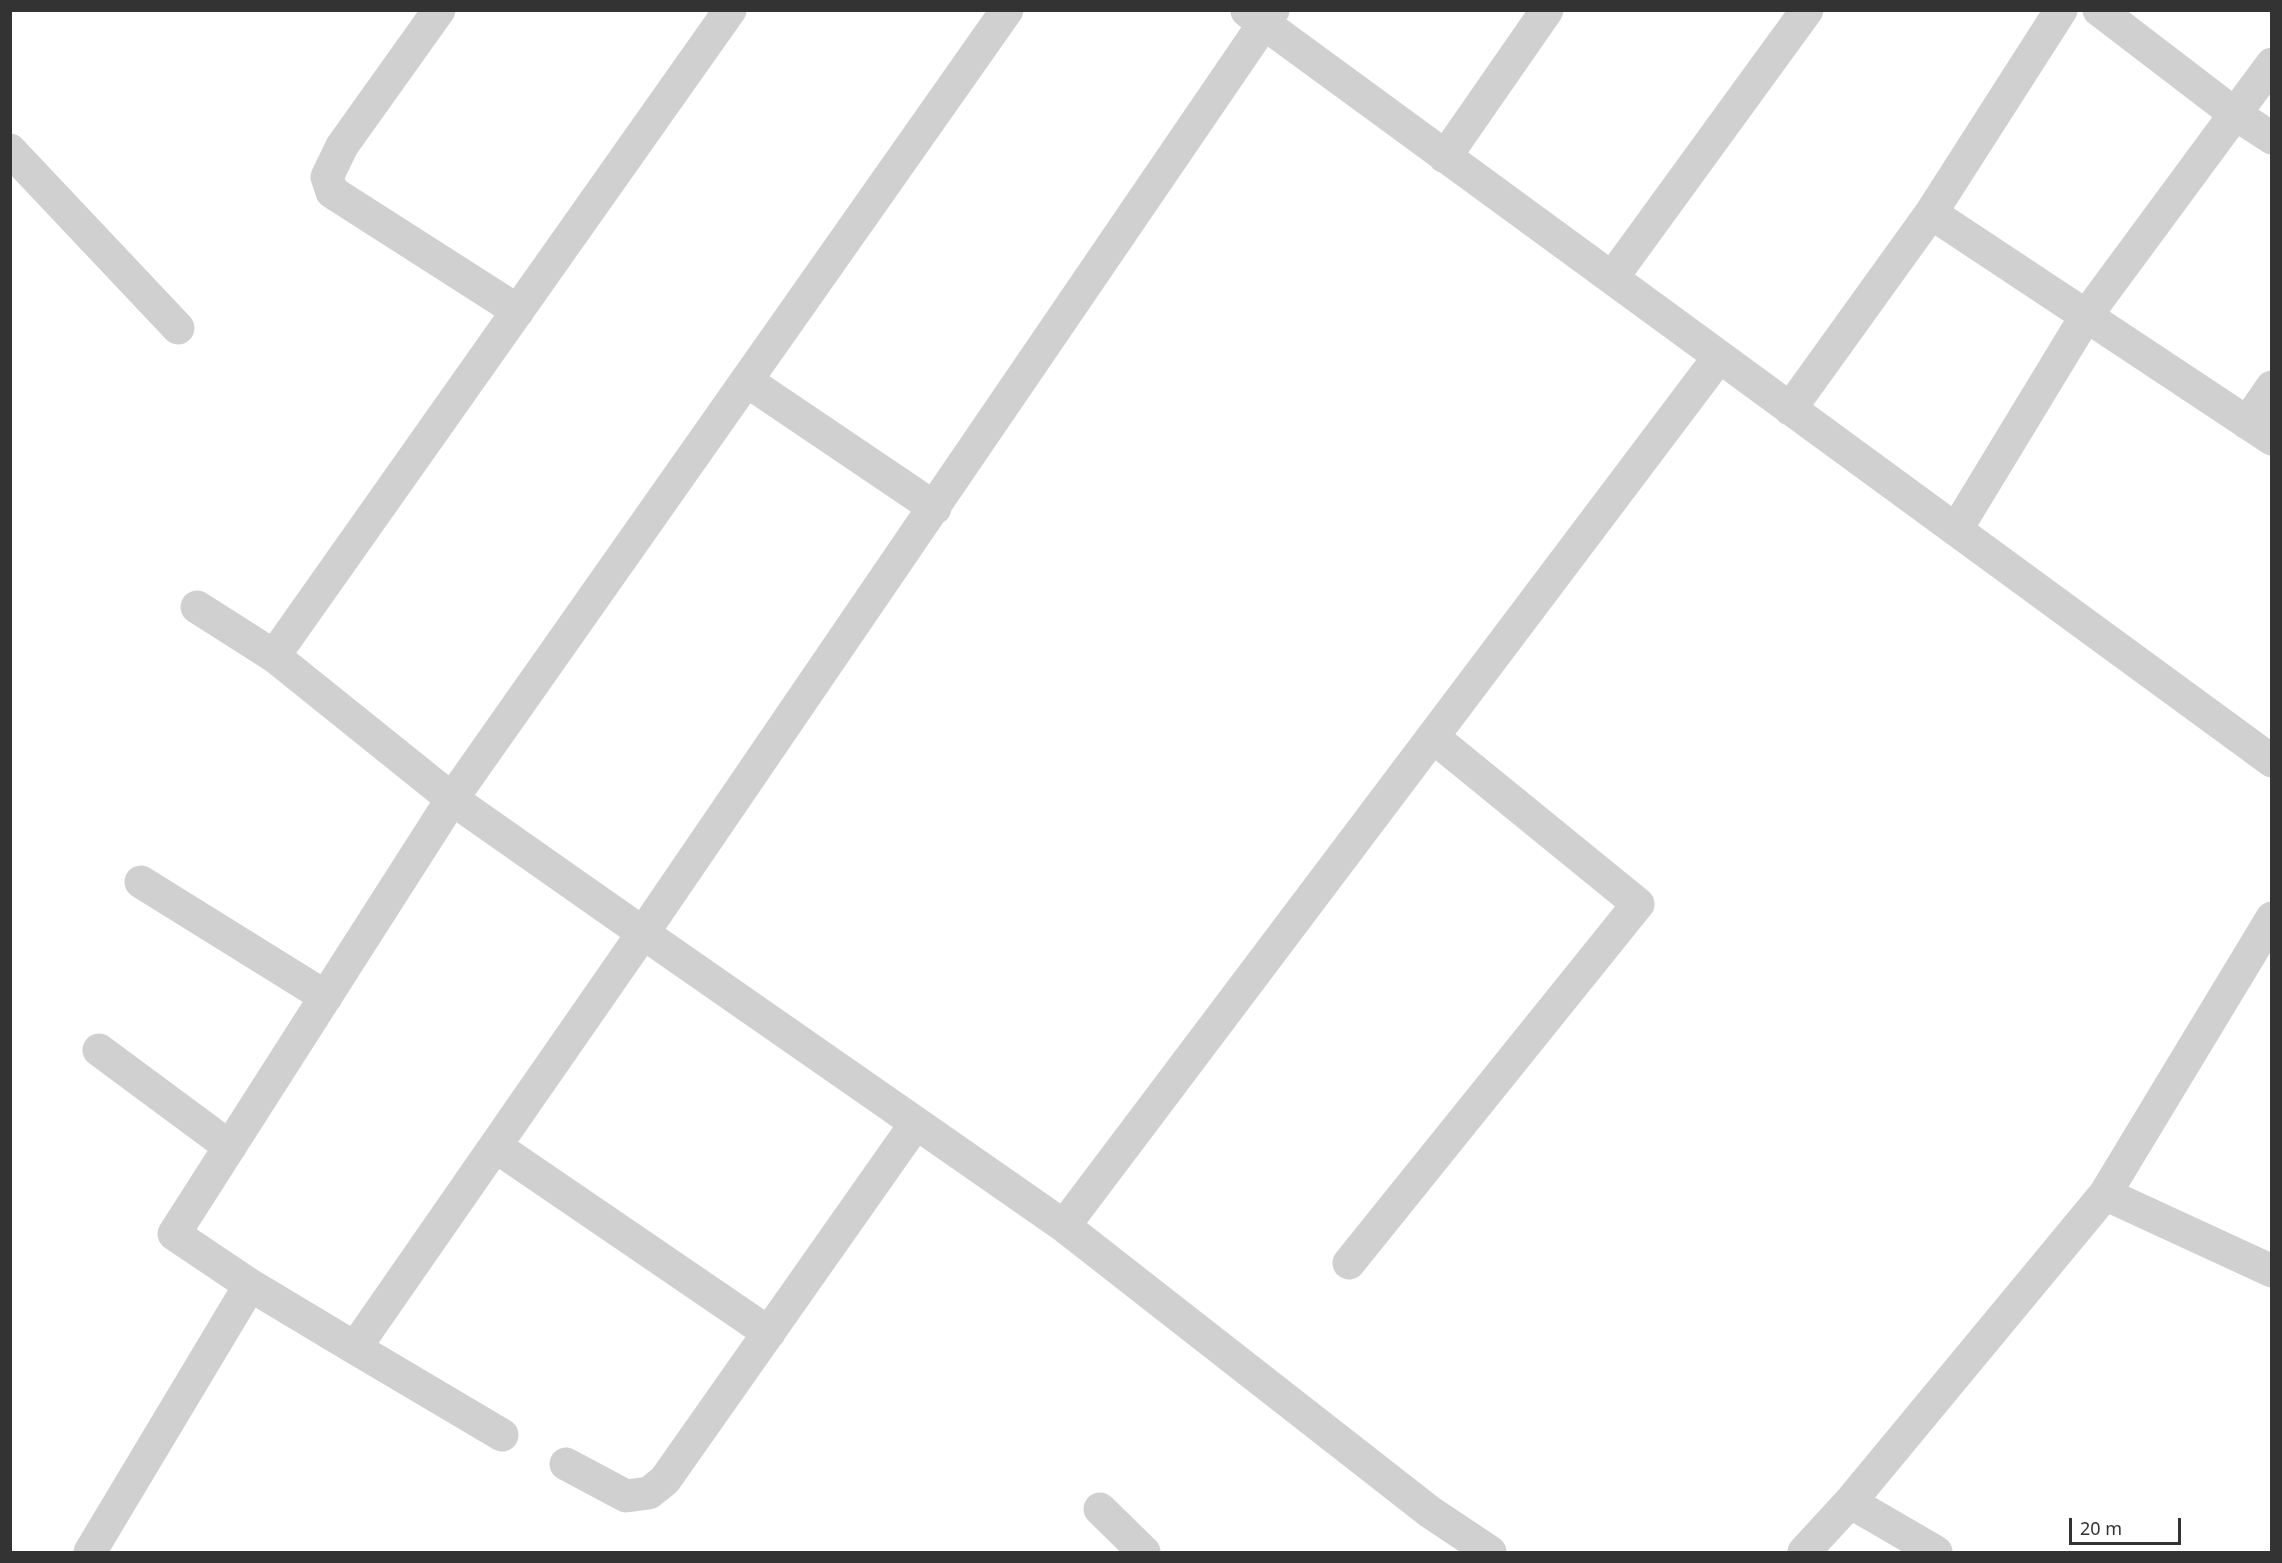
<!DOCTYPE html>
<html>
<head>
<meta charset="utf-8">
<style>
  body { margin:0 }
  #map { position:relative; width:2282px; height:1563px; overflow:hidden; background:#fff; font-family:"Noto Sans",sans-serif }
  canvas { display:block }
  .frame { position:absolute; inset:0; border:12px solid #333; pointer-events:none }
  .scale { position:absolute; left:2069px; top:1518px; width:112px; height:27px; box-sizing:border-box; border:3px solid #333; border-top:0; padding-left:8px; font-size:18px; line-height:21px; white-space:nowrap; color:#333; -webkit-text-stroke:4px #fff; paint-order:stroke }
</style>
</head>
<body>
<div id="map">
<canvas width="2282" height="1563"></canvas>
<div class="frame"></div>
<div class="scale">20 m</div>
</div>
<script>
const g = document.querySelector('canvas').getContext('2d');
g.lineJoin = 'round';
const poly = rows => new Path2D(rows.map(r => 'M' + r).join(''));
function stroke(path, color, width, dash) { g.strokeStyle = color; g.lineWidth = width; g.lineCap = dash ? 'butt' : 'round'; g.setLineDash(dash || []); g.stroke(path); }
stroke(poly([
  [439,10,342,146,327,177,332,192,518,311],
  [1273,10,643,933,1064,1226,1430,1512,1490,1552],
  [2099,10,2235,114,2272,64],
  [1247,11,2272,761],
  [10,150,178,328],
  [1445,157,1547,10],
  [1931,213,2272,439],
  [1612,278,1807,10],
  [747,381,935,508],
  [1790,409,1931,213,2061,10],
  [2247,423,2272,387],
  [1956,530,2086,316,2235,114,2272,138],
  [197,607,274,656,452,799,643,933,355,1348,250,1285,174,1234,452,799,1007,10],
  [274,656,730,10],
  [141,882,326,997],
  [99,1050,230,1147],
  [495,1146,769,1333],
  [2105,1194,2272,1271],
  [1064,1226,1719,357],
  [1349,1263,1638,904,1433,737],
  [355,1348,502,1435],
  [566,1464,626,1496,649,1493,665,1480,916,1123],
  [1850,1502,1936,1552],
  [1100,1509,1144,1552],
  [90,1552,250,1285],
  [1804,1552,1850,1502,2105,1194,2272,918]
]), '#d0d0d0', 33);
</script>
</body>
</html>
